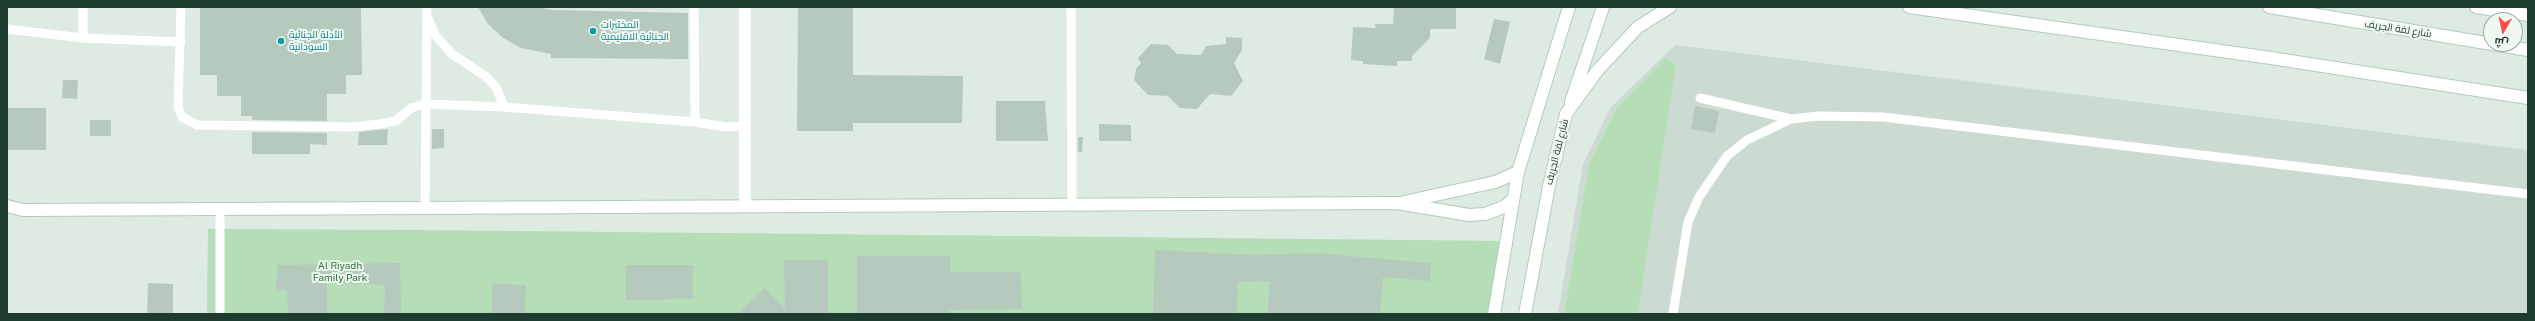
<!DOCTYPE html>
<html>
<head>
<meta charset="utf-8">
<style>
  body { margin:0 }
  #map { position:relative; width:2535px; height:321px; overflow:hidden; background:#deebe2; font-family:"Public Sans",Cairo,sans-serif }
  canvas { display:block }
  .frame { position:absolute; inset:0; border:8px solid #1e3c2d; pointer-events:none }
  .north { position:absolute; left:2483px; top:12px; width:40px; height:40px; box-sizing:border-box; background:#eff8f1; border:1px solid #9bada3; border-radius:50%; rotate:189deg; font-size:11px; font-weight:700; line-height:16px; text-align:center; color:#1e3c2d }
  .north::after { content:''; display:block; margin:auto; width:14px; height:18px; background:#fd4b4a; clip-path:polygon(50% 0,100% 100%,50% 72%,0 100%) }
</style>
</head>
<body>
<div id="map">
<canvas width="2535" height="321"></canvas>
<div class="frame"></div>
<div class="north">ش</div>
</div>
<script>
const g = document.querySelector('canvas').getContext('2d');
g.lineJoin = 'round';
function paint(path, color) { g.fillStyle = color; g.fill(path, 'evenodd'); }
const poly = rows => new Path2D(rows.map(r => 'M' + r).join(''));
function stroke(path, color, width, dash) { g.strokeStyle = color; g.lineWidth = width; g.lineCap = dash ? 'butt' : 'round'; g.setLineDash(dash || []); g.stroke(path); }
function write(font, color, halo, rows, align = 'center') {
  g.font = font + ' "Public Sans",Cairo,sans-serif'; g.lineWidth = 4; g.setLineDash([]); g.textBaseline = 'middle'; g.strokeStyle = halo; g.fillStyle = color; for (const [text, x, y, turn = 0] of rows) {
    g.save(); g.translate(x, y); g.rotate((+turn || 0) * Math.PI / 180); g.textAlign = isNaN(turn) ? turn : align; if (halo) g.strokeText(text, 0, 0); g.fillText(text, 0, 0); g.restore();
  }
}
paint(poly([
  [1675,45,2528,150,2528,314,1638,314,1676,65,1665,58,1616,109,1589,165,1564,314,1558,314,1583,164,1610,108]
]), '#ccdbd1');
paint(poly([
  [1665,58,1676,65,1638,314,1564,314,1589,165,1616,109],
  [208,229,420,230,1510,241,1490,314,207,314]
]), '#b5deb6');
paint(poly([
  [200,7,361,7,362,75,346,75,346,94,327,94,327,121,252,120,252,116,241,116,241,96,217,96,217,75,200,75],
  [478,7,537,7,553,10,688,13,688,59,551,58,551,54,521,48,503,38,488,24],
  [798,7,853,7,853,75,963,76,962,123,853,123,853,131,797,131],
  [1394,7,1456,7,1456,29,1430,29,1430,38,1412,56,1412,61,1397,61,1397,66,1363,64,1363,61,1351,60,1353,27,1376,28,1375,24,1393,24],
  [1494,19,1510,22,1500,64,1484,59],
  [1226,37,1242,38,1242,50,1234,63,1243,81,1231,96,1210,94,1197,109,1180,108,1168,96,1148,95,1134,80,1136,69,1141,63,1138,58,1151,44,1168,45,1177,54,1201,55,1206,46,1226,44],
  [63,80,78,80,77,99,62,98],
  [996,101,1045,101,1048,141,996,141],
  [1695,106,1719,111,1715,133,1691,129],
  [7,108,46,108,46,150,7,150],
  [90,120,111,120,111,136,90,136],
  [1099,124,1131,125,1131,141,1099,141],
  [388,129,387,145,358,145,359,132],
  [432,129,444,129,444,148,432,149],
  [252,132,327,133,327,145,310,144,310,154,252,154],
  [1078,137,1083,137,1082,152,1078,152],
  [1155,250,1254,255,1314,253,1431,263,1430,281,1383,277,1380,314,1268,314,1269,281,1238,282,1237,314,1153,314],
  [857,256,950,256,950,272,1021,272,1022,309,950,310,950,314,857,313],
  [784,260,828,260,828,314,738,314,765,288,785,309],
  [400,263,401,314,384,314,385,285,327,283,327,314,288,314,287,290,276,291,277,265],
  [626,265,693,265,693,299,626,300],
  [148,283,173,284,173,314,147,314],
  [492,284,526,285,525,314,492,314]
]), '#b6c9bd');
const secondary = poly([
  [1909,7,2271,58,2528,98],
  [2269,7,2528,50],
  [2476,7,2528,15],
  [1571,102,1603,7],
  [1404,202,1495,182,1518,172],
  [7,206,23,210,1397,203,1469,215,1485,214,1504,207,1512,200],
  [1494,314,1518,172,1569,7],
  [1525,314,1549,186,1566,114,1597,71,1638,27,1670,7]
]);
stroke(secondary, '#b1ccbb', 14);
stroke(poly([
  [83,7,83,38],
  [181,7,178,107,182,117,197,125,350,127,380,124,396,121,411,108,425,104,504,107,695,122,726,127,746,126],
  [694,7,695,122],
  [1071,7,1072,205],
  [429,20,435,35,452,54,488,78,497,89,504,107],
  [7,29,83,38,181,42],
  [1700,98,1791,119],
  [425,208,427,7],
  [220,209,220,314],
  [1673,314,1688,222,1699,197,1727,156,1747,140,1791,119,1818,116,1883,117,2528,194]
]), '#fff', 9);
stroke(poly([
  [745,206,745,7]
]), '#fff', 12);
stroke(secondary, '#fff', 12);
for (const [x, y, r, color] of [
  [593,31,4,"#0f9aa8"],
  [281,41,4,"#0f9aa8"]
]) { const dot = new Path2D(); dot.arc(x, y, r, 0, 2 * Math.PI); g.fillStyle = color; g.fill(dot); stroke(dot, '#eff8f1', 1.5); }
write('10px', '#0d838f', '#eff8f1', [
  ["المختبرات",601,25],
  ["الجنائية الاقليمية",601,37],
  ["الأدلة الجنائية",289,35],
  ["السودانية",289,47]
], 'left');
write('10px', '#1e3c2d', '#eff8f1', [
  ["شارع لفة الجريف",2398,29,9],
  ["شارع لفة الجريف",1557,152,-76]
]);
write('10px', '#257631', '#eff8f1', [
  ["Al Riyadh",340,266],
  ["Family Park",340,278]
]);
</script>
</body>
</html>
